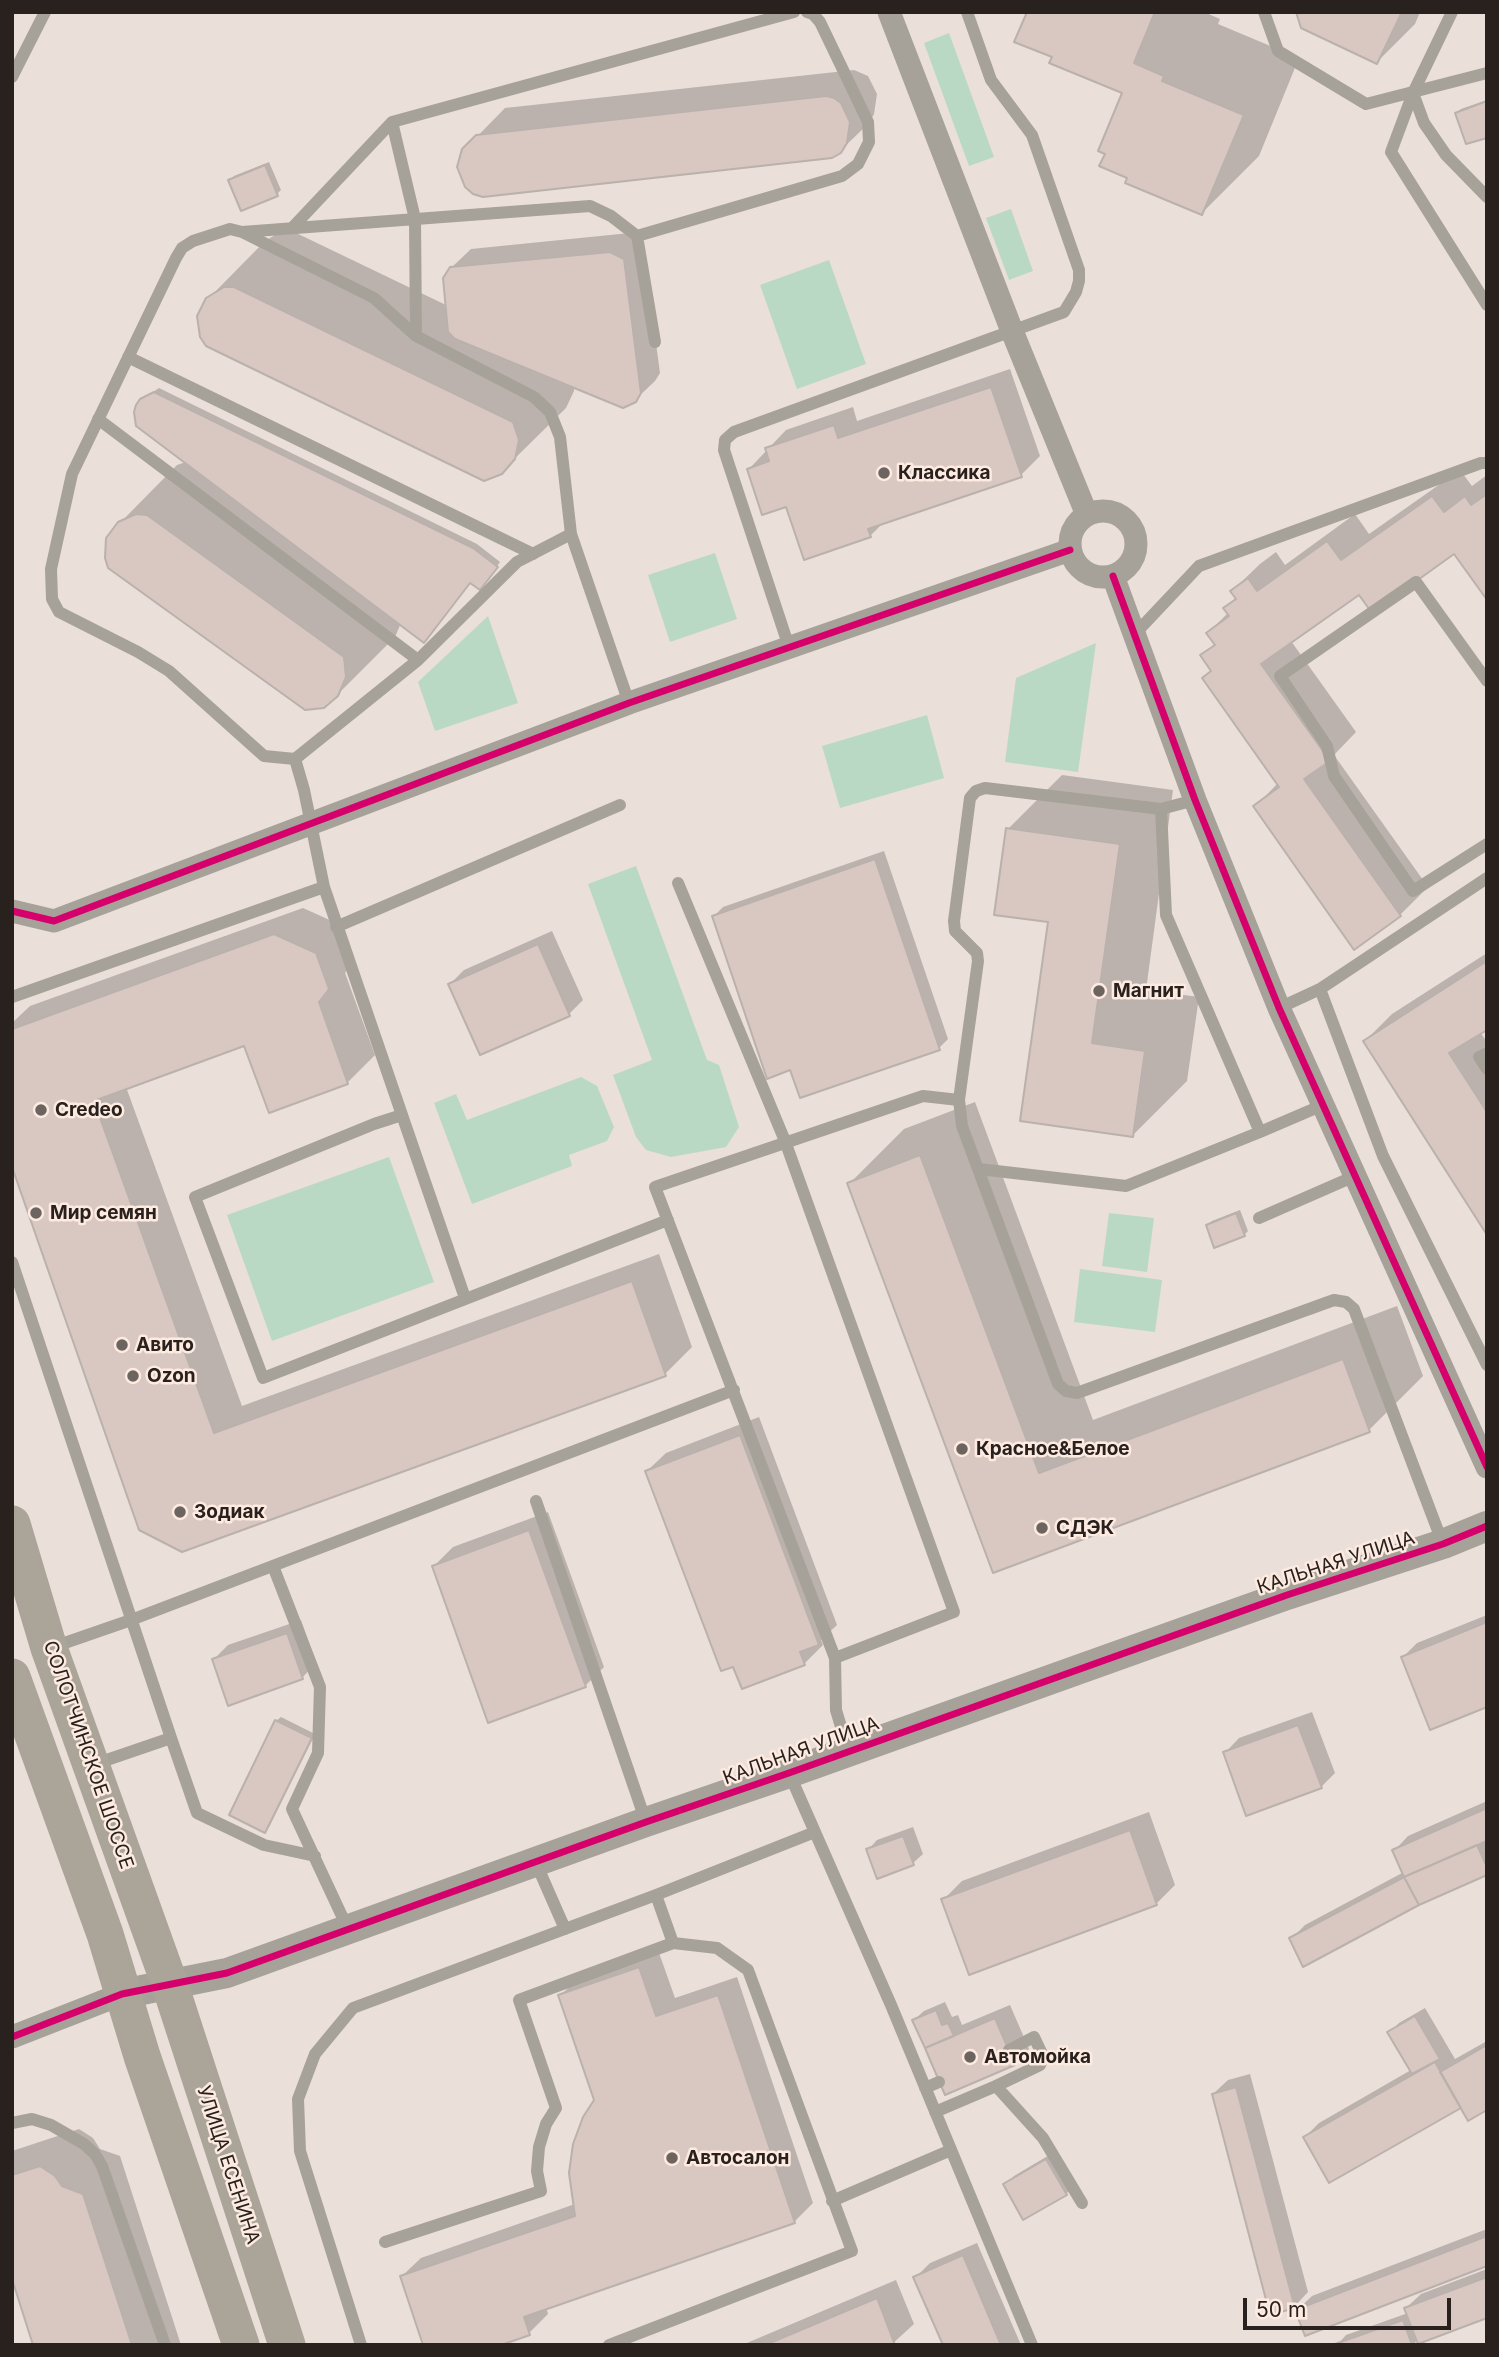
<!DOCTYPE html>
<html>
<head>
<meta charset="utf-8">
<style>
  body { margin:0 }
  #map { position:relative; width:1499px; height:2357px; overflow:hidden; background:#eadfd9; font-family:Inter,sans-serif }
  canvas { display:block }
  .frame { position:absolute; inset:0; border:14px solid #28211e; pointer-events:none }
  .scale { position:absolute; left:1243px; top:2298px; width:208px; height:32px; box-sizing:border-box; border:4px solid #28211e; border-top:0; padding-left:9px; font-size:21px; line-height:24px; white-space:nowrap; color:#28211e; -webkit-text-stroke:5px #fdeae0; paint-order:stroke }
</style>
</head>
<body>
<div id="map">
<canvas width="1499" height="2357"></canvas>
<div class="frame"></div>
<div class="scale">50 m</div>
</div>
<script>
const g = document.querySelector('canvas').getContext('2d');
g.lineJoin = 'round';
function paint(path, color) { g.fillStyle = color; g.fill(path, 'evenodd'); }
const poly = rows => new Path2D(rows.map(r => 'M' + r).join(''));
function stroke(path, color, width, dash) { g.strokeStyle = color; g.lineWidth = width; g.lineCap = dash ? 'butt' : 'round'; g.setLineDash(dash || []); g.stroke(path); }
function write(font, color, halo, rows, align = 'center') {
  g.font = font + ' Inter,sans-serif'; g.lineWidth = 5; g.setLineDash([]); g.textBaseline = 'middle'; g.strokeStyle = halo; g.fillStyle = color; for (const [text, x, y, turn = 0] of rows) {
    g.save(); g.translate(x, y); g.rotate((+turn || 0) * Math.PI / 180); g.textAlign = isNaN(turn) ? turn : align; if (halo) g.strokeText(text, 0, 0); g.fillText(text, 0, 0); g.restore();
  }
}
paint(poly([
  [949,33,994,157,969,166,924,43],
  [1011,209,1033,271,1009,280,986,218],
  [829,260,866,364,797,389,760,285],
  [715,553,737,619,670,642,648,575],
  [488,616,518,703,435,731,418,682],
  [1096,643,1078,772,1005,762,1016,678],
  [927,715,944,778,840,808,822,746],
  [636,866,707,1060,719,1065,739,1127,726,1147,671,1157,646,1150,636,1137,613,1075,652,1060,588,884],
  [581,1077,597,1086,614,1127,607,1141,569,1155,572,1166,472,1204,434,1103,456,1094,467,1120],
  [389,1157,434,1282,272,1341,227,1215],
  [1109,1213,1154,1218,1147,1272,1102,1266],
  [1080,1269,1162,1280,1155,1332,1074,1322]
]), '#bad9c5');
paint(poly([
  [1029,12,1204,12,1220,19,1218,24,1299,58,1259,156,1202,213,1129,177,1124,92,1054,56],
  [1298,12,1420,12,1415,24,1377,62],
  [854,70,868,76,877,94,874,114,869,123,840,151,464,150,505,108],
  [1487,100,1487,136,1457,113,1461,109],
  [269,162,281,190,277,194,230,181,234,176],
  [282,231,292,231,448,306,451,268,471,249,630,233,642,240,660,373,655,381,635,400,574,386,574,391,566,408,501,472,208,299,265,241],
  [1010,369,1040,456,1021,475,884,522,870,536,787,505,749,469,786,430,853,407,857,421],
  [159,388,477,544,500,562,484,584,470,581,401,623,395,637,337,695,113,530,177,465,186,462,141,400],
  [1460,470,1472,486,1487,475,1487,597,1455,551,1359,592,1291,641,1356,732,1334,755,1428,887,1400,915,1255,807,1278,783,1203,656,1215,643,1208,633,1229,612,1226,608,1236,597,1232,591,1260,564,1276,552,1285,565,1355,514,1369,534],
  [1062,775,1173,790,1146,990,1199,997,1187,1081,1133,1135,1022,1120,1050,921,1008,829],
  [884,851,948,1039,939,1048,791,1068,714,916,723,907],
  [303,908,343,926,355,960,345,973,375,1055,347,1083,246,1043,126,1087,242,1406,659,1254,692,1347,665,1374,182,1550,12,1161,12,1023,30,1006],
  [552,931,583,1000,569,1014,450,984,464,970],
  [1487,953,1487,1027,1480,1032,1487,1042,1487,1232,1365,1041,1392,1014],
  [975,1102,1093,1420,1397,1306,1423,1376,1369,1430,994,1571,850,1183,904,1129],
  [1240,1210,1248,1231,1244,1235,1208,1225,1212,1221],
  [759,1417,837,1625,821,1640,823,1645,804,1664,647,1471,666,1453],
  [548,1512,604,1667,585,1686,434,1566,453,1547],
  [1487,1615,1487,1705,1403,1657,1417,1643],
  [301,1620,316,1663,302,1678,214,1659,228,1645],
  [1312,1712,1335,1773,1321,1787,1225,1753,1239,1738],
  [281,1717,315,1734,269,1827,265,1831,276,1721],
  [1487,1801,1487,1873,1291,1939,1305,1925,1404,1872,1394,1851,1408,1836],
  [1149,1812,1175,1885,1156,1904,943,1900,962,1881],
  [913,1827,923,1854,913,1863,868,1850,877,1840],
  [658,1950,675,1998,737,1977,813,2203,794,2222,546,2307,548,2314,529,2333,402,2276,421,2258,575,2204,595,2100,560,1996,579,1977],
  [945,2002,952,2017,958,2015,962,2025,1010,2005,1029,2049,1014,2063,946,2093,914,2020,924,2011],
  [1425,2008,1455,2059,1487,2041,1487,2108,1462,2106,1305,2137,1319,2123,1411,2070,1390,2032,1399,2023],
  [1250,2074,1308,2292,1294,2307,1213,2094,1228,2080],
  [79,2129,93,2138,100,2149,120,2156,181,2345,35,2345,12,2274,12,2151],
  [1056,2151,1075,2185,1066,2194,1005,2185,1014,2176],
  [1487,2229,1487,2264,1297,2310,1312,2296],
  [977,2243,1021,2345,945,2345,916,2277,930,2263],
  [1487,2269,1487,2316,1418,2339,1413,2345,1337,2345,1346,2335,1408,2313,1406,2308,1421,2294],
  [896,2280,914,2324,891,2345,742,2345]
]), '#0003');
const building = poly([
  [1027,12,1155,12,1134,63,1164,76,1162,81,1244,115,1202,215,1125,183,1127,178,1099,166,1105,154,1098,151,1122,93,1049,63,1052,57,1014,42,1027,12],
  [1296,12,1402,12,1377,64,1301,28,1296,12],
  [826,96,834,98,841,103,850,122,847,143,841,153,832,158,483,197,473,194,465,187,457,167,462,149,476,135,826,96],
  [1487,101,1487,138,1466,144,1455,113,1487,101],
  [265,165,278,196,241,211,228,180,265,165],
  [610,252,624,259,641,393,636,402,623,408,455,339,448,332,443,278,450,267,610,252],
  [224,287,234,287,513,422,519,440,515,459,502,474,484,481,206,346,200,337,197,316,206,298,224,287],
  [991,387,1022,477,868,529,871,537,804,560,786,507,762,515,747,469,769,461,765,448,834,425,838,438,991,387],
  [154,392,473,548,498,567,480,590,470,583,424,643,136,426,134,412,136,405,140,399,154,392],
  [1487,494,1487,600,1454,554,1372,613,1359,595,1261,664,1330,761,1304,779,1401,916,1354,950,1253,806,1279,787,1202,678,1211,671,1200,655,1215,645,1206,633,1229,616,1223,608,1236,599,1230,591,1248,578,1257,591,1327,541,1341,560,1432,496,1444,512,1465,496,1471,505,1487,494],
  [136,514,147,515,344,657,346,677,338,696,324,708,305,710,108,568,105,558,106,538,118,522,136,514],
  [1006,828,1120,844,1092,1043,1145,1051,1133,1137,1020,1121,1048,922,994,915,1006,828],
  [875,859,940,1050,800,1098,790,1070,767,1079,712,916,875,859],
  [274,934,316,953,329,989,319,1002,348,1084,269,1113,244,1046,94,1101,214,1433,632,1281,666,1376,182,1552,139,1530,12,1167,12,1029,274,934],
  [538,944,570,1016,480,1055,448,984,538,944],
  [1487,961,1487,1030,1449,1053,1487,1112,1487,1235,1363,1041,1487,961],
  [920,1155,1039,1473,1343,1359,1370,1432,993,1573,847,1183,920,1155],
  [1236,1213,1245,1236,1214,1248,1206,1225,1236,1213],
  [740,1435,819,1645,800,1652,805,1665,742,1689,733,1667,721,1671,645,1471,740,1435],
  [529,1530,586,1687,488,1723,432,1566,529,1530],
  [1487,1622,1487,1707,1430,1730,1401,1657,1487,1622],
  [287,1633,303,1679,228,1706,212,1659,287,1633],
  [275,1720,312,1738,265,1833,229,1815,275,1720],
  [1298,1725,1322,1788,1246,1816,1223,1752,1298,1725],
  [1487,1808,1487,1841,1404,1877,1392,1850,1487,1808],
  [1130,1830,1157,1905,969,1975,941,1899,1130,1830],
  [903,1836,914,1865,877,1879,866,1849,903,1836],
  [1477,1845,1487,1867,1487,1875,1419,1905,1404,1877,1477,1845],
  [1404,1877,1419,1905,1303,1967,1289,1938,1404,1877],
  [639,1967,656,2016,718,1995,795,2223,524,2317,530,2335,501,2345,423,2345,400,2276,575,2216,569,2173,573,2144,583,2117,594,2100,558,1995,639,1967],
  [936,2010,942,2025,948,2023,954,2036,925,2048,912,2020,936,2010],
  [1415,2016,1440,2059,1412,2074,1387,2032,1415,2016],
  [995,2018,1015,2065,945,2095,925,2048,995,2018],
  [1487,2045,1487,2110,1468,2121,1440,2072,1487,2045],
  [1435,2062,1461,2108,1329,2183,1303,2137,1435,2062],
  [1236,2087,1295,2308,1270,2315,1212,2094,1236,2087],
  [1046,2159,1067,2195,1023,2220,1003,2184,1046,2159],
  [40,2166,55,2176,62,2186,83,2194,132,2345,33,2345,12,2279,12,2175,40,2166],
  [1487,2236,1487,2266,1305,2336,1295,2310,1487,2236],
  [963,2255,1001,2345,943,2345,913,2277,963,2255],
  [1487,2277,1487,2318,1418,2344,1404,2308,1487,2277],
  [877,2298,895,2345,765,2345,877,2298],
  [1403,2320,1412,2345,1335,2345,1335,2344,1403,2320]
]);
paint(building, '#d9c7c1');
stroke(building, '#bab1ad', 2);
stroke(poly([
  [1264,12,1278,51,1366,104,1487,73],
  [1452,12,1413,93,1391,152,1487,305],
  [12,77,45,12],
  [1413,93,1424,123,1446,155,1487,197],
  [392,122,415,219,416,336],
  [292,228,392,122,794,12],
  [242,232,590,206,611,216,637,236,655,342],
  [637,236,842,176,858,164,869,142,868,122,820,22,813,14,807,12],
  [128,357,533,554],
  [98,419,418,660],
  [1133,636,1199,566,1481,463,1487,463],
  [789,647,724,450,725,440,734,432,1064,312,1076,292,1079,281,1079,270,1032,135,991,80,967,12],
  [1487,681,1416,582,1280,676,1327,746,1334,776,1413,891,1487,844],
  [295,759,418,660,517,562,571,534],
  [1195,800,1161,809,985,788,976,791,970,798,954,921,955,931,977,953,978,961,959,1100,962,1126,1058,1384,1066,1391,1077,1393,1334,1300,1346,1302,1354,1309,1443,1544],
  [1161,809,1166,915,1260,1132,1323,1105],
  [678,883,785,1141,954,1612,835,1658],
  [324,887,304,790,295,759,264,756,169,671,138,652,59,612,52,599,51,569,72,474,176,258,182,248,193,241,230,229,242,232,374,298,416,336,534,397,550,412,560,437,571,534,629,703],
  [336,927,620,805],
  [1320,989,1383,1156,1487,1365],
  [12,997,324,887,402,1115,374,1124,195,1197,263,1378,668,1220],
  [1279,1008,1320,989,1487,878],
  [1487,1053,1479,1057,1487,1069],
  [402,1115,465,1298],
  [979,1169,1126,1186,1260,1132],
  [1259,1218,1355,1176],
  [12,1262,171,1738],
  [536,1501,646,1822],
  [273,1566,320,1687,318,1753,292,1809,348,1929],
  [53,1647,131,1620,734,1390],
  [848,1750,836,1710,835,1658,655,1187,923,1096,959,1100],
  [95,1764,171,1738,197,1813,264,1845,315,1856],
  [789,1773,891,2005,1032,2345],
  [536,1863,565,1929],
  [996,2086,1040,2065,1043,2056,1034,2037,1009,2050],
  [925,2088,939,2082],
  [935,2112,996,2086,1043,2138,1082,2203],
  [12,2123,32,2119,51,2125,84,2144,95,2154,102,2166,165,2345],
  [832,2201,951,2150],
  [385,2242,541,2191,537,2171,539,2147,546,2124,556,2108,519,2000,673,1943],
  [361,2345,300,2151,298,2099,315,2054,353,2008,656,1895,815,1832],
  [609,2345,852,2251,748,1970,717,1948,673,1943,656,1895]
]), '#a6a299', 12);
stroke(poly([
  [889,12,1012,331,1087,515],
  '1070 544a33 33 0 1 1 66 0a33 33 0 1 1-66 0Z',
  [1113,576,1195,800,1279,1008,1487,1467],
  [12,911,54,921,629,703,1070,550],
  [12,2037,122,1994]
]), '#a6a299', 23);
stroke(poly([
  [122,1994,227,1973,646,1822,789,1773,1287,1595,1443,1544,1487,1526]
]), '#a6a299', 30);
stroke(poly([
  [12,1524,49,1648,170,1985,287,2345],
  [12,1677,105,1934,142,2056,241,2345]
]), '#aaa499', 37);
stroke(poly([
  [1113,576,1195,800,1279,1008,1487,1467],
  [12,911,54,921,629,703,1070,550],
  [12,2037,122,1994,227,1973,646,1822,789,1773,1287,1595,1443,1544,1487,1526]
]), '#d6006c', 7);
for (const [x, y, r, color] of [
  [884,473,7,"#6c645f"],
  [1099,991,7,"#6c645f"],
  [41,1110,7,"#6c645f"],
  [36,1213,7,"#6c645f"],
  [122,1345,7,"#6c645f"],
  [133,1376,7,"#6c645f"],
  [962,1449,7,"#6c645f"],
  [180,1512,7,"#6c645f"],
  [1042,1528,7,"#6c645f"],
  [970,2057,7,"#6c645f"],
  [672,2158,7,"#6c645f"]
]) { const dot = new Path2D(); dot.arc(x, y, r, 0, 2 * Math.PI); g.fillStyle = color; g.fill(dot); stroke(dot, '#fdeae0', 2.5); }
write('bold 19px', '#28211e', '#fdeae0', [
  ["Классика",898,473],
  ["Магнит",1113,991],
  ["Credeo",55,1110],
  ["Мир семян",50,1213],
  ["Авито",136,1345],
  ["Ozon",147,1376],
  ["Красное&Белое",976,1449],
  ["Зодиак",194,1512],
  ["СДЭК",1056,1528],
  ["Автомойка",984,2057],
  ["Автосалон",686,2158]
], 'left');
write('19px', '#28211e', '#fdeae0', [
  ["КАЛЬНАЯ УЛИЦА",1336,1563,-18],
  ["КАЛЬНАЯ УЛИЦА",801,1751,-20],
  ["СОЛОТЧИНСКОЕ ШОССЕ",88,1755,71],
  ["УЛИЦА ЕСЕНИНА",228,2165,72]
]);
</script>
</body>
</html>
